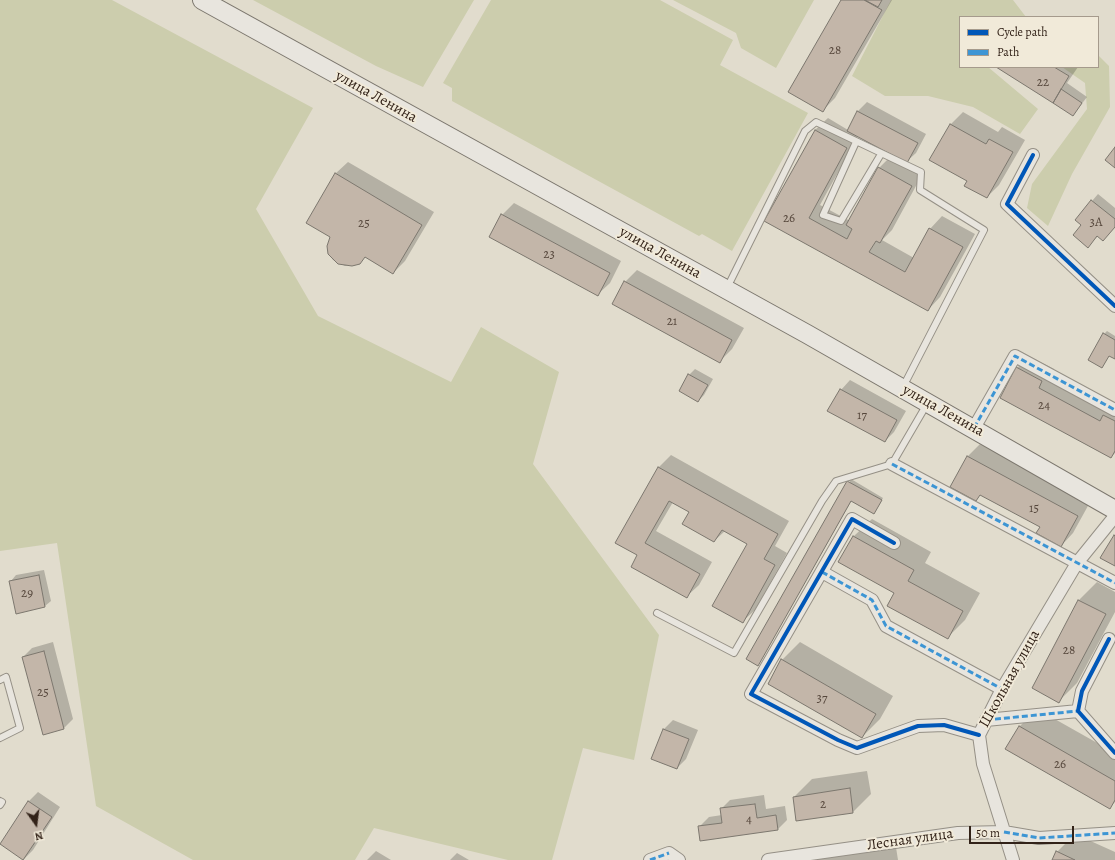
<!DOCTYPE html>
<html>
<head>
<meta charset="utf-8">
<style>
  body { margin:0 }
  #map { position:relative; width:1115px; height:860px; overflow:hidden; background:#e1dccd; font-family:Alegreya,serif }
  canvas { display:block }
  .legend { position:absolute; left:959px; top:16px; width:140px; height:52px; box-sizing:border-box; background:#f1ead9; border:1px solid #a59a8c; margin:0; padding:5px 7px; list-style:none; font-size:12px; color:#322218 }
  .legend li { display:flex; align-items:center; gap:8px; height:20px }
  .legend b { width:20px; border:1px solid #a59a8c }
  .north { position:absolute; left:16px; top:804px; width:40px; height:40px; -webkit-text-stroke:3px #f1ead9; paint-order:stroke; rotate:166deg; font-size:11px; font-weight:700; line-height:16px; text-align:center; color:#322218 }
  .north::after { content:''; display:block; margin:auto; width:14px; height:18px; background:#322218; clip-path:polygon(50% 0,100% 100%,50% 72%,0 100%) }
  .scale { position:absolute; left:969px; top:826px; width:105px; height:18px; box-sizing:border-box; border:2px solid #322218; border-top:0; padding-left:5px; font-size:12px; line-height:14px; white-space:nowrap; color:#322218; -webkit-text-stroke:3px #f1ead9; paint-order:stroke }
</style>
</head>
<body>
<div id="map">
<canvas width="1115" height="860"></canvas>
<ul class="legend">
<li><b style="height:5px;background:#0057b8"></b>Cycle path</li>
<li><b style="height:5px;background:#3d95d4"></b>Path</li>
</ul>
<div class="north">N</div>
<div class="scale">50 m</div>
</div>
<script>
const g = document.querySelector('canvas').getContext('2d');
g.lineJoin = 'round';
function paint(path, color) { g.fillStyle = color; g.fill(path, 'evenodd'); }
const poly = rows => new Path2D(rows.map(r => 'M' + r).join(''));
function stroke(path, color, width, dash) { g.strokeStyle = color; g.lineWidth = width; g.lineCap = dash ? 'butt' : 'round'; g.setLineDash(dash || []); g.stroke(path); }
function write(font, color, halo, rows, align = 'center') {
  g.font = font + ' Alegreya,serif'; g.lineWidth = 4; g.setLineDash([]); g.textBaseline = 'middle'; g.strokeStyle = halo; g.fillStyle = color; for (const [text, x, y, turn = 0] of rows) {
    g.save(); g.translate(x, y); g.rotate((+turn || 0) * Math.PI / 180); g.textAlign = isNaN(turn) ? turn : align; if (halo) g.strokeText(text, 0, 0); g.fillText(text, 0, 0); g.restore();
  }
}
paint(poly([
  [0,0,112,0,313,108,256,209,318,316,451,382,481,327,559,372,533,464,659,635,634,760,583,748,552,860,508,860,374,828,355,860,193,860,96,806,57,543,0,551],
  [253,0,474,0,423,87,376,66],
  [491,0,660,0,733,40,720,65,808,113,732,251,702,234,699,236,452,101,452,88,443,83],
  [673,0,814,0,776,68,741,48,736,33],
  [891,0,1013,0,1026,17,960,17,960,67,988,67,1038,109,1020,134,973,107,928,96,885,96,852,76],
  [1098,55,1109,66,1110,107,1072,174,1048,226,1027,208,1032,184,1087,109,1085,83,1062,67,1098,67]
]), '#cccdad');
paint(poly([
  [842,0,892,0,835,98,823,110],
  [997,67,1078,67,1067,83,1087,97,1073,115],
  [867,102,926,134,916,153,905,163,923,173,892,230,882,240,914,258,930,229,942,216,975,234,940,297,928,310,766,221,815,130,828,118,848,130,858,111],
  [858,136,893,154,879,168,850,221,820,205],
  [963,112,998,132,1002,127,1025,140,999,185,987,197,969,180,950,125],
  [348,162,434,212,405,261,393,273,365,257,359,263,345,266,333,260,329,254,335,174],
  [1098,194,1115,208,1115,227,1103,240,1098,236,1088,246,1083,225,1076,220],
  [514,203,621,261,610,283,597,295,502,215],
  [637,270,744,328,732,349,719,362,625,282],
  [1107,331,1115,336,1115,358,1110,355,1101,367,1104,334],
  [1029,356,1054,369,1050,375,1115,404,1115,453,1111,457,1017,368],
  [695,369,713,379,704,395,698,401,689,375],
  [850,380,906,411,894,432,885,441,829,411,841,390],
  [980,444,1089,504,1073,533,1061,546,1041,527,981,494,976,499,968,456],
  [671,455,789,521,775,546,787,553,755,610,742,622,748,544,725,531,714,541,690,511,673,502,656,531,712,562,699,585,686,597,638,555,616,543,659,467],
  [851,479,883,498,876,510,852,500,758,665],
  [872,519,931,552,925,563,980,593,965,620,947,638,896,593,854,536],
  [44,570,51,601,45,606,17,612,11,581,16,575],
  [1097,582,1115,592,1115,612,1077,683,1059,701,1033,688,1079,600],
  [53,642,73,719,64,728,43,734,23,657,32,648],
  [800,642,893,696,880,719,862,737,782,660],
  [1037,709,1115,753,1115,802,1110,807,1019,727],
  [673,720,698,730,686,759,677,768,652,758,664,729],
  [867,771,871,794,853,812,794,797,812,779],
  [38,792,60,807,33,850,24,859,1,844,29,801],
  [764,795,766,809,785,806,787,820,778,829,701,840,700,826,709,817,722,815,721,809,730,800],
  [1075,834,1115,852,1115,860,1053,860,1057,852],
  [895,841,898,860,805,860],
  [376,851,391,860,367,860],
  [457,853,469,860,450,860]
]), '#0003');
const building = poly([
  [841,0,864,0,882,10,823,112,788,92,841,0],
  [865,0,882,0,878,7,865,0],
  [996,67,1054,67,1069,76,1053,103,996,67],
  [1061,89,1082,103,1073,116,1053,103,1061,89],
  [857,111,918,143,907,163,847,131,857,111],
  [950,124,986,144,989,139,1013,152,987,198,964,186,967,181,929,160,950,124],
  [815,130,847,148,809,218,847,239,852,229,846,225,878,167,912,186,880,243,876,241,869,252,905,272,929,228,963,247,928,311,764,221,815,130],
  [1115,147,1115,168,1105,160,1115,147],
  [335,173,422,225,393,274,365,257,360,264,352,266,338,264,328,254,327,246,330,237,306,223,335,173],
  [1091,200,1115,219,1115,227,1103,241,1097,236,1088,248,1073,235,1081,225,1075,220,1091,200],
  [501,214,610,273,598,296,489,237,501,214],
  [624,281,732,340,720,363,612,304,624,281],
  [1103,333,1115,340,1115,359,1109,356,1102,368,1088,360,1103,333],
  [1016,367,1042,381,1039,388,1100,421,1103,415,1115,421,1115,451,1111,458,1000,398,1016,367],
  [688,374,708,385,698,402,679,391,688,374],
  [840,389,897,420,885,442,827,411,840,389],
  [967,456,1078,516,1061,547,1036,533,1040,527,980,495,976,501,950,487,967,456],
  [658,467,778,534,764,559,775,565,743,623,712,606,747,544,722,530,714,542,682,524,689,512,669,501,645,543,700,574,687,598,631,567,637,555,615,543,658,467],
  [847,481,882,500,874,514,851,501,758,666,746,659,847,481],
  [1114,535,1115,536,1115,566,1100,558,1114,535],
  [853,536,914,570,908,581,963,611,948,639,887,606,894,593,838,562,853,536],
  [39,575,45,607,16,614,9,581,39,575],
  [1078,600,1106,614,1059,703,1032,688,1078,600],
  [44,651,64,729,43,735,22,657,44,651],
  [781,659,876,714,862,738,768,684,781,659],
  [1019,726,1115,781,1115,800,1110,809,1005,749,1019,726],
  [663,729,689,739,677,769,651,759,663,729],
  [850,788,853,813,796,821,793,797,850,788],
  [28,801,52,817,23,860,0,844,28,801],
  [755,804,757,818,776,815,778,830,700,841,698,826,722,823,720,808,755,804],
  [1056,851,1075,860,1052,860,1056,851]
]);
paint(building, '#c3b6a9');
stroke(building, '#7c776e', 1);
const service = poly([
  [856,142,823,215,841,221,881,154],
  [727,288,805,131,816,122,921,172,920,190,984,230,903,387],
  [657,613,734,653,822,501,836,481,892,464,927,404],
  [0,680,6,677,20,728,0,738],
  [0,801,2,802,0,805]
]);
const minor = poly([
  [1033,155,1007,204,1115,306],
  [974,428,1015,356,1115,410],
  [892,464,1115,583],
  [894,543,852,519,751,694,838,740,857,748,918,726,944,725,979,735],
  [822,572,872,600,886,626,1002,689],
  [1109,639,1082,691,1078,711,1115,753],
  [986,720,1078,711],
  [650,860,669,853,679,860],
  [768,860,958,833,1004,832,1039,838,1115,833],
  [1013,860,983,764,979,735,1002,689,1077,563,1115,516]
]);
const secondary = poly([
  [202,0,807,334,1115,510]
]);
stroke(service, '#959086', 8);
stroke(minor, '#959086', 14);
stroke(secondary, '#7c776e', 20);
stroke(service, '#e8e5de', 6);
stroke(minor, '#e8e5de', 12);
stroke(secondary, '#e8e5de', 18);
stroke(poly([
  [974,428,1015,356,1115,410],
  [892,464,1115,583],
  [822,572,872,600,886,626,1002,689],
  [986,720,1078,711],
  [1004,832,1039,838,1115,833],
  [650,860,669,853]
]), '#3d95d4', 3, [6, 3]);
stroke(poly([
  [1033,155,1007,204,1115,306],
  [894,543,852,519,751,694,838,740,857,748,918,726,944,725,979,735],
  [1109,639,1082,691,1078,711,1115,753]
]), '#0057b8', 4);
write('13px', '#56473c', null, [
  ["28",835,51],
  ["22",1043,83],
  ["26",789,219],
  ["3А",1096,223],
  ["25",364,224],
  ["23",549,255],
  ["21",672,322],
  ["24",1044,406],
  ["17",862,416],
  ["15",1034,509],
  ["29",27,594],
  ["28",1069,651],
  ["25",43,693],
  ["37",822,699],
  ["26",1060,765],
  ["2",823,805],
  ["4",749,820]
]);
write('15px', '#322218', '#f1ead9', [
  ["улица Ленина",376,97,29],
  ["улица Ленина",660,253,29],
  ["улица Ленина",943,411,29],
  ["Школьная улица",1010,679,-61],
  ["Лесная улица",910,840,-8]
]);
</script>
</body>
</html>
